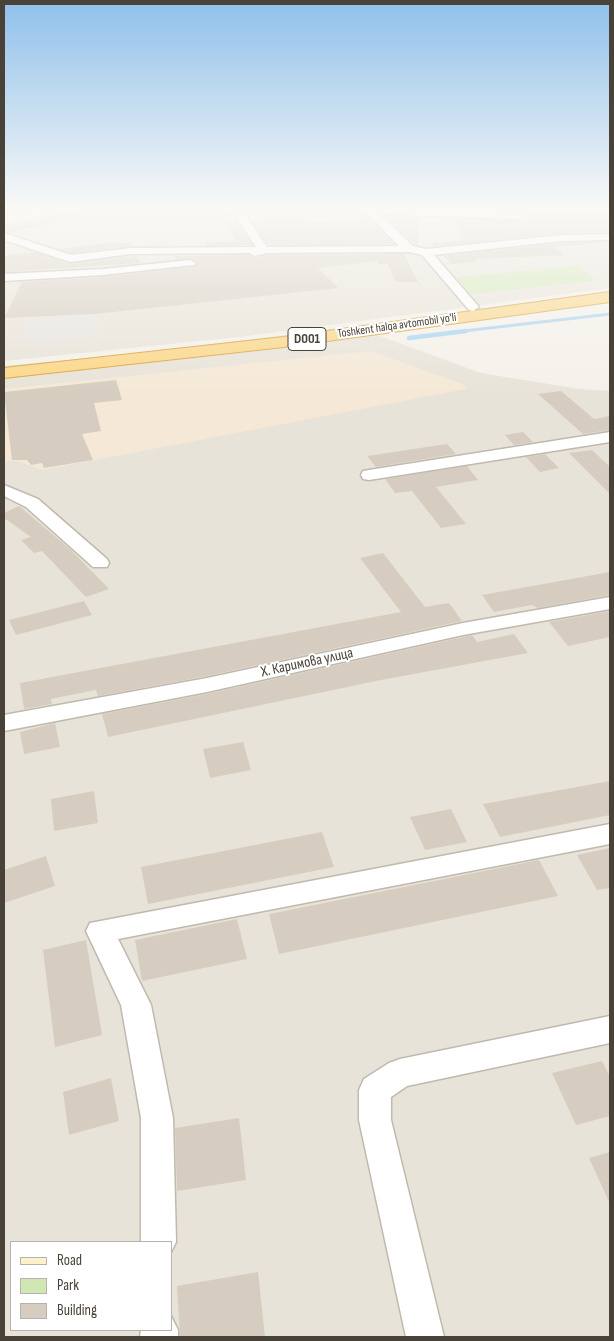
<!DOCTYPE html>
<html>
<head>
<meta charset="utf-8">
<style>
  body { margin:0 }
  #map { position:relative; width:614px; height:1341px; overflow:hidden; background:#f5f1ea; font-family:"Sofia Sans Condensed",sans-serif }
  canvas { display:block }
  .frame { position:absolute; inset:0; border:5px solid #494238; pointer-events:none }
  .legend { position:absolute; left:10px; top:1241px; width:162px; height:90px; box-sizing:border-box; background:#fff; border:1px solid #b6b3af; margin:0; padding:6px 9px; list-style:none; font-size:15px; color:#494238 }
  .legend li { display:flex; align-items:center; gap:10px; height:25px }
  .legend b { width:25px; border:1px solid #b6b3af }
</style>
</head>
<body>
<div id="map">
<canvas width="614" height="1341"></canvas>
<div class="frame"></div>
<ul class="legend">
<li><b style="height:6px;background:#fdf1cb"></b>Road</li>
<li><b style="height:14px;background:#d0e7b4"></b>Park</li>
<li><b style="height:14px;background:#d6cdc0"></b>Building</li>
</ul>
</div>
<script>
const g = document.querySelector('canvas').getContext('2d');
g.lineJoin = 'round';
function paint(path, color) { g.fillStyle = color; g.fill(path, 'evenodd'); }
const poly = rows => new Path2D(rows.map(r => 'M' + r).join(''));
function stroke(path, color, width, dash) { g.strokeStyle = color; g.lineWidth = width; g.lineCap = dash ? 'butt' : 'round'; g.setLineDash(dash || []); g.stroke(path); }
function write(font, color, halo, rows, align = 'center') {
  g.font = font + ' "Sofia Sans Condensed",sans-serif'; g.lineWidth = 4; g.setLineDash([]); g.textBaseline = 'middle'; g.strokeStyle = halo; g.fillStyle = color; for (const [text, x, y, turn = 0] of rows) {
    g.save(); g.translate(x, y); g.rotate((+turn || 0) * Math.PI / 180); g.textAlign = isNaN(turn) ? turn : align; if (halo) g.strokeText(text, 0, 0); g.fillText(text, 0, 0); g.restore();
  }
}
paint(poly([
  [4,207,610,207,610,288,240,337,4,361],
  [375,334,481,373,579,389,610,391,610,1337,4,1337,4,374,110,366],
  [11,1242,171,1242,171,1330,11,1330]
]), '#e8e3d8');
paint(poly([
  [371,351,465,385,466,389,43,470,17,461,4,461,4,389]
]), '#f5e8d6');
paint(poly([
  [579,266,595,281,470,294,456,277],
  [610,291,610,294,364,328,84,362,4,369,4,366,120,355,295,334]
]), '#d0e7b4');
paint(poly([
  [97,314,98,337,24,342,25,319]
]), '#e6e4e1');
stroke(poly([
  [455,332,610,314]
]), '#a9d2ef', 3);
stroke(poly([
  [409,338,466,331]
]), '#a9d2ef', 4.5);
paint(poly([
  [20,207,42,207,4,215,4,210],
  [71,207,90,207,91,212,11,233,4,231,4,227,67,212],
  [444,207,531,210,534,207,580,207,610,211,610,232,562,233,435,246,432,243,466,240,452,218,522,221,529,217,522,211],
  [302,216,309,223,369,218,395,244,268,245,251,220],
  [384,216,419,217,418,245,414,244],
  [237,221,253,245,207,246,207,242,237,241,225,222],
  [604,242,555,247,564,255,474,259,477,262,451,264,444,256,562,243],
  [106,243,129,243,131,246,71,253,60,249],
  [35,252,69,264,136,256,140,263,4,272,4,256],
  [404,254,418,282,396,282,388,264,378,264,377,261,318,268,338,288,95,314,4,318,22,282,103,277,194,267,197,264,197,261,191,258,176,260,174,256,248,255,254,258,268,255],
  [116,380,122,400,94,403,101,431,82,434,93,460,44,468,42,463,31,465,27,460,12,460,4,392],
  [561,391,594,419,610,416,610,430,583,434,538,394],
  [523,432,533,442,514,445,505,435],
  [447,444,456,454,376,467,367,456],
  [592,450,610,467,610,494,569,453],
  [545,454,559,468,540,472,526,457],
  [467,466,478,480,436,487,466,524,441,528,412,491,395,493,385,479],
  [19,506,70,549,109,589,86,597,42,551,34,553,21,540,31,537,4,518,4,513],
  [383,553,425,607,449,603,462,621,207,676,98,696,96,690,51,699,52,704,24,709,20,683,401,612,360,558],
  [610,572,610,595,538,608,532,605,494,612,482,595],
  [84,601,92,615,16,635,9,620],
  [610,611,610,637,568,646,549,622],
  [514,634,528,653,381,680,108,737,102,714,207,694,463,637,472,635,477,642],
  [55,723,60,747,24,754,20,732],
  [243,742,251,770,210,778,203,749],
  [610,781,610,815,500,837,483,804],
  [94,791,98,823,54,831,51,799],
  [451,809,467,842,425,850,410,817],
  [322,832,334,867,148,904,141,867],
  [610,848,610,888,597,890,577,855],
  [46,856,55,886,4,903,4,870],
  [539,860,558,896,279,954,269,914],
  [237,919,247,959,142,981,135,940],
  [86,940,102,1035,55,1047,43,950],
  [602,1061,610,1077,610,1116,576,1125,552,1073],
  [111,1078,119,1121,69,1135,63,1092],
  [239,1118,246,1180,177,1191,175,1128],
  [610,1152,610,1204,589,1158],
  [258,1272,265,1337,180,1337,177,1286]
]), '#d6cdc0');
const minor = poly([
  [230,207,240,207,267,247,399,246,361,207,522,213,527,216,522,219,379,214,413,246,426,249,562,235,610,234,610,240,562,241,434,255,479,307,473,311,469,310,422,255,409,252,268,253,254,256,249,253,131,254,70,262,4,240,4,233,71,255,131,248,256,247,230,207],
  [190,260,196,263,194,265,103,275,4,281,4,274,103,269,190,260],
  [610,432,610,442,369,480,363,479,361,475,363,471,369,470,610,432],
  [4,485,38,499,107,559,109,563,107,567,93,567,26,507,4,496,4,485],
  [610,597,610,609,463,635,207,692,4,731,4,715,207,678,463,623,610,597],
  [610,824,610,844,118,939,151,1005,173,1118,176,1242,171,1252,171,1242,141,1242,141,1118,121,1005,86,931,90,923,610,824],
  [610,1016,610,1043,407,1086,391,1097,391,1120,444,1337,406,1337,359,1120,359,1090,364,1079,389,1063,400,1059,610,1016],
  [171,1316,178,1330,178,1337,140,1337,141,1330,171,1330,171,1316]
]);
const secondary = poly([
  [48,207,69,207,67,210,4,225,4,217,48,207]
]);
const trunk = poly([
  [610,292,610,302,284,347,4,378,4,368,284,337,610,292]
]);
stroke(minor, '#c0b9ad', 3);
stroke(secondary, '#d3c59b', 2);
stroke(trunk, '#daa13f', 2);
paint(minor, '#fff');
paint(secondary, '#fdf1cb');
paint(trunk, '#fbd686');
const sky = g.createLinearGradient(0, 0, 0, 394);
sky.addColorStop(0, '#8fc0eb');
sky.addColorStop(0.53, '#faf9f6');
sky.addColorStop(1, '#faf9f600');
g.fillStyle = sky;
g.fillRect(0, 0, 614, 394);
write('12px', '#494238', '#fff', [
  ["Toshkent halqa avtomobil yo'li",397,326,-8]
]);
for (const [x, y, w] of [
  [307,339,38]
]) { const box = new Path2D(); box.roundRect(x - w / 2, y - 11.5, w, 23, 4); g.fillStyle = '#fff'; g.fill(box); stroke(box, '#494238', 1); }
write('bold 14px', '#494238', null, [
  ["D001",307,339]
]);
write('15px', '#494238', '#fff', [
  ["Х. Каримова улица",307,663,-12]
]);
</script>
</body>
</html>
